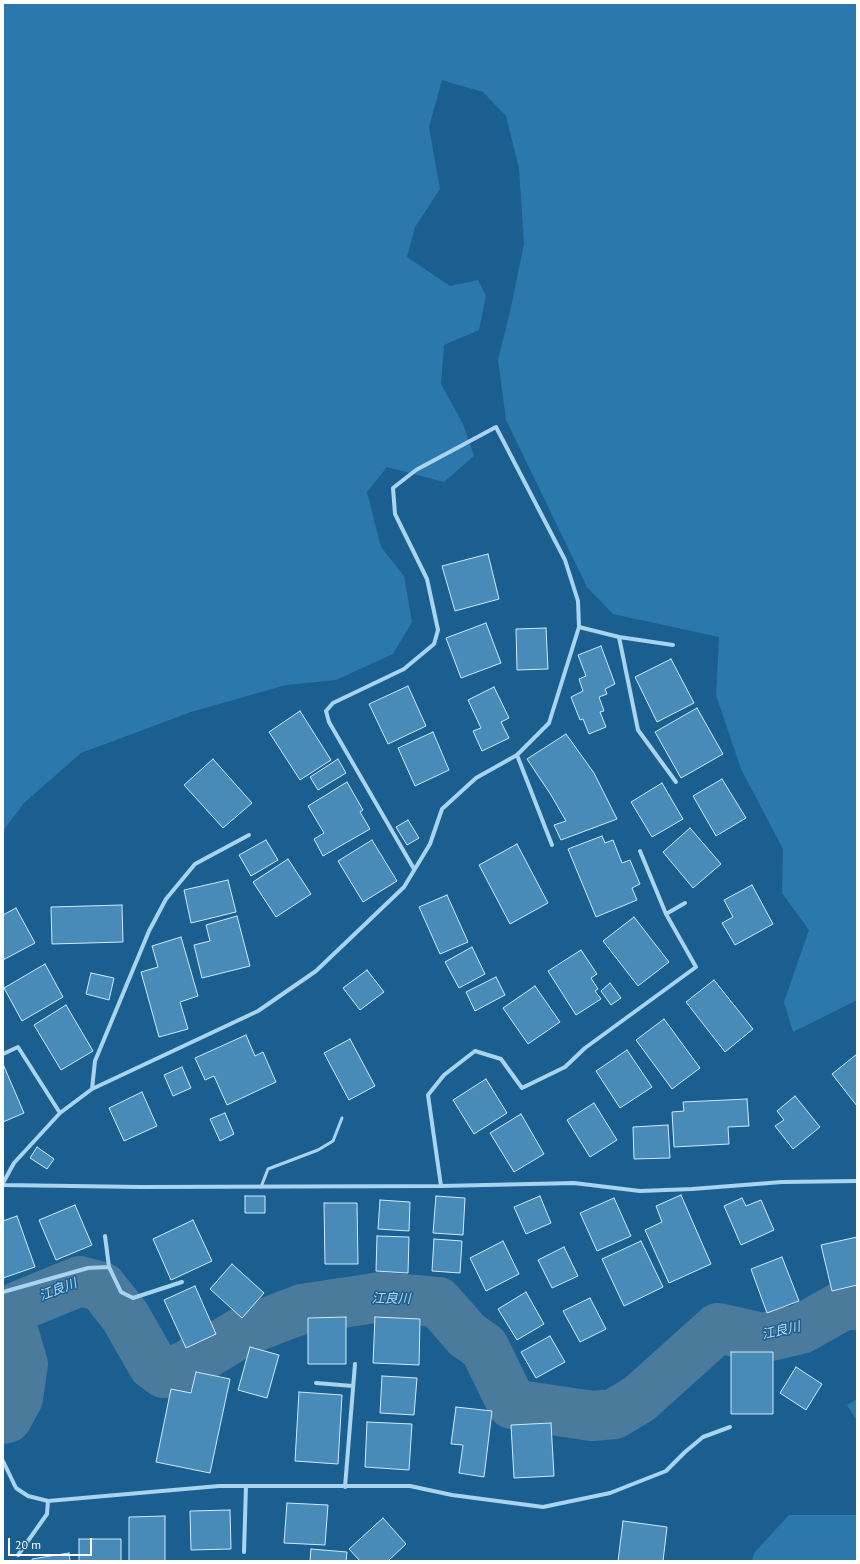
<!DOCTYPE html>
<html>
<head>
<meta charset="utf-8">
<style>
  body { margin:0 }
  #map { position:relative; width:860px; height:1564px; overflow:hidden; background:#1b5f90; font-family:"PT Sans",sans-serif }
  canvas { display:block }
  .frame { position:absolute; inset:0; border:4px solid #fff; pointer-events:none }
  .scale { position:absolute; left:8px; top:1538px; width:84px; height:18px; box-sizing:border-box; border:2px solid #fff; border-top:0; padding-left:5px; font-size:12px; line-height:14px; white-space:nowrap; color:#fff; -webkit-text-stroke:3px #1b5f90; paint-order:stroke }
</style>
</head>
<body>
<div id="map">
<canvas width="860" height="1564"></canvas>
<div class="frame"></div>
<div class="scale">20 m</div>
</div>
<script>
const g = document.querySelector('canvas').getContext('2d');
g.lineJoin = 'round';
function paint(path, color) { g.fillStyle = color; g.fill(path, 'evenodd'); }
const poly = rows => new Path2D(rows.map(r => 'M' + r).join(''));
function stroke(path, color, width, dash) { g.strokeStyle = color; g.lineWidth = width; g.lineCap = dash ? 'butt' : 'round'; g.setLineDash(dash || []); g.stroke(path); }
function write(font, color, halo, rows, align = 'center') {
  g.font = font + ' "PT Sans","Noto Sans JP",sans-serif'; g.lineWidth = 3; g.setLineDash([]); g.textBaseline = 'middle'; g.strokeStyle = halo; g.fillStyle = color; for (const [text, x, y, turn = 0] of rows) {
    g.save(); g.translate(x, y); g.rotate((+turn || 0) * Math.PI / 180); g.textAlign = isNaN(turn) ? turn : align; if (halo) g.strokeText(text, 0, 0); g.fillText(text, 0, 0); g.restore();
  }
}
paint(poly([
  [3,3,857,3,857,1000,793,1032,784,1002,809,930,782,893,783,849,741,769,716,695,719,637,613,614,587,587,506,420,498,360,511,307,524,244,519,168,506,116,483,92,442,80,429,127,440,189,415,227,407,257,450,286,478,280,486,296,479,330,444,345,441,384,463,424,474,456,444,482,387,467,367,492,381,547,404,576,412,622,393,654,336,680,286,685,191,712,81,753,24,803,3,831],
  [857,1399,857,1421,847,1405],
  [789,1515,857,1515,857,1561,752,1561,754,1553]
]), '#2b78ac');
stroke(poly([
  [3,1419,7,1418,18,1398,23,1364,11,1324,19,1306,80,1281,102,1287,125,1316,153,1365,164,1373,184,1367,242,1332,302,1309,381,1297,438,1302,467,1335,484,1347,512,1404,592,1416,614,1414,639,1399,718,1328,762,1338,801,1329,844,1305,857,1305]
]), '#4a7a9c', 50);
const building = poly([
  [488,554,499,599,455,611,442,566,488,554],
  [486,623,501,663,461,678,446,638,486,623],
  [546,628,548,669,517,670,516,629,546,628],
  [601,646,615,684,605,689,607,694,599,697,604,711,600,712,606,727,589,734,583,719,580,720,571,697,583,691,579,679,586,676,578,655,601,646],
  [671,659,694,703,657,722,635,677,671,659],
  [408,686,426,726,388,744,369,704,408,686],
  [494,687,509,718,501,722,509,738,482,751,473,731,481,728,468,700,494,687],
  [697,708,723,754,681,778,655,732,697,708],
  [300,711,331,760,300,780,269,732,300,711],
  [433,732,449,770,415,786,398,748,433,732],
  [566,734,594,773,617,819,561,840,554,825,566,821,551,795,527,759,566,734],
  [213,759,252,803,223,828,184,785,213,759],
  [338,759,346,773,318,790,310,777,338,759],
  [722,779,746,818,716,836,693,796,722,779],
  [347,782,363,810,360,812,370,829,323,856,314,839,324,833,308,806,347,782],
  [662,783,683,819,652,837,631,802,662,783],
  [408,820,419,838,407,845,396,827,408,820],
  [690,828,721,864,693,888,663,852,690,828],
  [602,836,605,843,613,840,622,863,630,860,640,884,632,888,637,900,596,917,568,849,602,836],
  [266,840,278,860,251,876,239,855,266,840],
  [372,840,397,881,363,902,338,861,372,840],
  [517,844,548,903,510,924,479,865,517,844],
  [288,859,311,894,276,917,253,882,288,859],
  [228,880,236,912,191,923,184,890,228,880],
  [752,885,773,924,735,945,722,923,733,917,724,900,752,885],
  [447,895,468,942,440,954,419,907,447,895],
  [122,905,123,942,52,944,51,907,122,905],
  [16,908,35,943,3,960,3,915,16,908],
  [237,916,250,966,202,978,194,945,210,941,206,925,237,916],
  [634,917,669,962,638,986,603,941,634,917],
  [181,937,198,996,180,1002,188,1029,159,1037,141,972,158,967,152,946,181,937],
  [472,947,485,974,459,988,445,962,472,947],
  [581,950,597,974,591,978,598,989,595,991,601,999,576,1015,548,971,581,950],
  [45,964,63,997,22,1021,4,988,45,964],
  [367,970,384,992,360,1010,343,988,367,970],
  [91,973,114,978,109,1000,86,994,91,973],
  [496,977,505,995,475,1011,466,992,496,977],
  [714,980,753,1029,725,1052,686,1002,714,980],
  [610,983,621,998,611,1005,601,991,610,983],
  [535,986,560,1022,528,1044,503,1008,535,986],
  [66,1005,93,1051,61,1070,34,1025,66,1005],
  [664,1019,700,1068,672,1089,636,1040,664,1019],
  [246,1035,255,1056,263,1052,276,1082,227,1105,214,1076,205,1080,195,1058,246,1035],
  [350,1039,375,1086,349,1100,324,1053,350,1039],
  [627,1050,652,1087,620,1108,596,1071,627,1050],
  [857,1054,857,1106,832,1074,857,1054],
  [3,1064,24,1113,3,1122,3,1064],
  [182,1067,191,1088,173,1096,164,1075,182,1067],
  [486,1079,507,1113,474,1134,453,1100,486,1079],
  [142,1092,157,1126,124,1141,109,1108,142,1092],
  [795,1096,820,1127,793,1149,775,1126,784,1120,777,1111,795,1096],
  [747,1099,749,1126,728,1127,729,1144,674,1147,672,1112,684,1111,683,1102,747,1099],
  [594,1103,617,1140,590,1157,567,1120,594,1103],
  [225,1113,234,1134,220,1141,210,1119,225,1113],
  [521,1114,544,1154,514,1172,490,1133,521,1114],
  [668,1125,670,1158,634,1159,633,1127,668,1125],
  [37,1147,54,1159,47,1169,30,1158,37,1147],
  [681,1195,711,1264,669,1283,645,1230,662,1222,656,1206,681,1195],
  [245,1196,265,1196,265,1213,245,1213,245,1196],
  [436,1196,465,1198,463,1235,433,1233,436,1196],
  [540,1196,551,1223,526,1234,514,1207,540,1196],
  [614,1198,631,1236,597,1251,580,1213,614,1198],
  [742,1198,746,1206,761,1200,774,1230,741,1245,724,1206,742,1198],
  [380,1200,410,1202,409,1231,378,1229,380,1200],
  [324,1203,357,1203,358,1264,325,1264,324,1203],
  [75,1205,92,1245,56,1260,39,1220,75,1205],
  [17,1216,35,1267,3,1278,3,1221,17,1216],
  [193,1220,212,1261,171,1280,153,1239,193,1220],
  [377,1236,409,1237,408,1273,376,1271,377,1236],
  [857,1237,857,1285,832,1291,821,1245,857,1237],
  [434,1239,462,1241,460,1273,432,1271,434,1239],
  [503,1241,519,1274,486,1291,470,1258,503,1241],
  [641,1241,663,1287,624,1306,602,1259,641,1241],
  [564,1247,578,1276,552,1288,538,1260,564,1247],
  [782,1257,799,1301,767,1313,751,1269,782,1257],
  [232,1264,264,1293,242,1318,210,1289,232,1264],
  [195,1286,216,1334,186,1348,164,1300,195,1286],
  [526,1292,544,1324,517,1340,498,1309,526,1292],
  [590,1298,606,1329,580,1342,563,1311,590,1298],
  [346,1317,346,1364,308,1364,308,1318,346,1317],
  [375,1317,420,1319,419,1365,373,1363,375,1317],
  [550,1336,565,1362,536,1378,521,1352,550,1336],
  [250,1347,279,1355,267,1398,238,1390,250,1347],
  [731,1352,773,1352,773,1414,731,1414,731,1352],
  [796,1367,822,1384,806,1410,780,1393,796,1367],
  [196,1372,230,1379,210,1473,156,1462,171,1389,191,1393,196,1372],
  [382,1376,417,1378,414,1415,380,1413,382,1376],
  [299,1392,342,1395,338,1464,295,1461,299,1392],
  [456,1407,492,1411,484,1477,459,1473,463,1445,451,1444,456,1407],
  [367,1422,412,1424,409,1470,365,1467,367,1422],
  [551,1423,554,1476,514,1478,511,1425,551,1423],
  [287,1503,328,1505,325,1545,284,1543,287,1503],
  [230,1510,231,1549,191,1550,190,1511,230,1510],
  [165,1516,165,1561,129,1561,129,1517,165,1516],
  [383,1518,406,1544,388,1561,360,1561,349,1549,383,1518],
  [623,1521,667,1527,663,1561,618,1561,623,1521],
  [79,1539,121,1539,121,1561,79,1561,79,1539],
  [311,1549,347,1552,346,1561,310,1561,311,1549],
  [69,1553,70,1561,32,1561,32,1559,69,1553]
]);
paint(building, '#488bb9');
stroke(building, '#d0e9fa', 1);
stroke(poly([
  [261,1187,268,1169,318,1150,333,1141,342,1118]
]), '#aad3ee', 3);
stroke(poly([
  [579,627,619,637,638,730,676,782],
  [619,637,673,645],
  [517,755,552,845],
  [666,914,685,903],
  [3,1054,18,1047,60,1113],
  [92,1089,95,1061,149,931,166,899,195,864,249,835],
  [3,1183,14,1163,60,1113,92,1089,258,1011,316,971,404,887,430,844,442,809,476,778,517,755,549,723,579,627,578,601,565,560,496,427,416,470,393,488,395,514,427,579,438,630,434,644,404,669,333,703,326,711,329,722,414,869],
  [3,1185,141,1187,441,1186,574,1183,640,1191,692,1189,782,1182,857,1181],
  [441,1186,428,1095,444,1075,475,1051,501,1059,522,1088,565,1067,585,1048,696,967,666,914,640,851],
  [105,1236,109,1267],
  [3,1292,88,1268,109,1267,121,1292,133,1298,182,1282],
  [316,1383,353,1386],
  [3,1461,16,1488,28,1496,48,1501,219,1486,410,1486,452,1495,543,1507,610,1493,666,1471,685,1452,703,1437,730,1427],
  [345,1487,355,1364],
  [244,1552,246,1486],
  [18,1555,47,1514,48,1501]
]), '#aad3ee', 4);
write('italic 13px', '#b6dcf5', '#1b5f90', [
  ["江良川",58,1290,-21],
  ["江良川",391,1299,1],
  ["江良川",781,1331,-13]
]);
</script>
</body>
</html>
